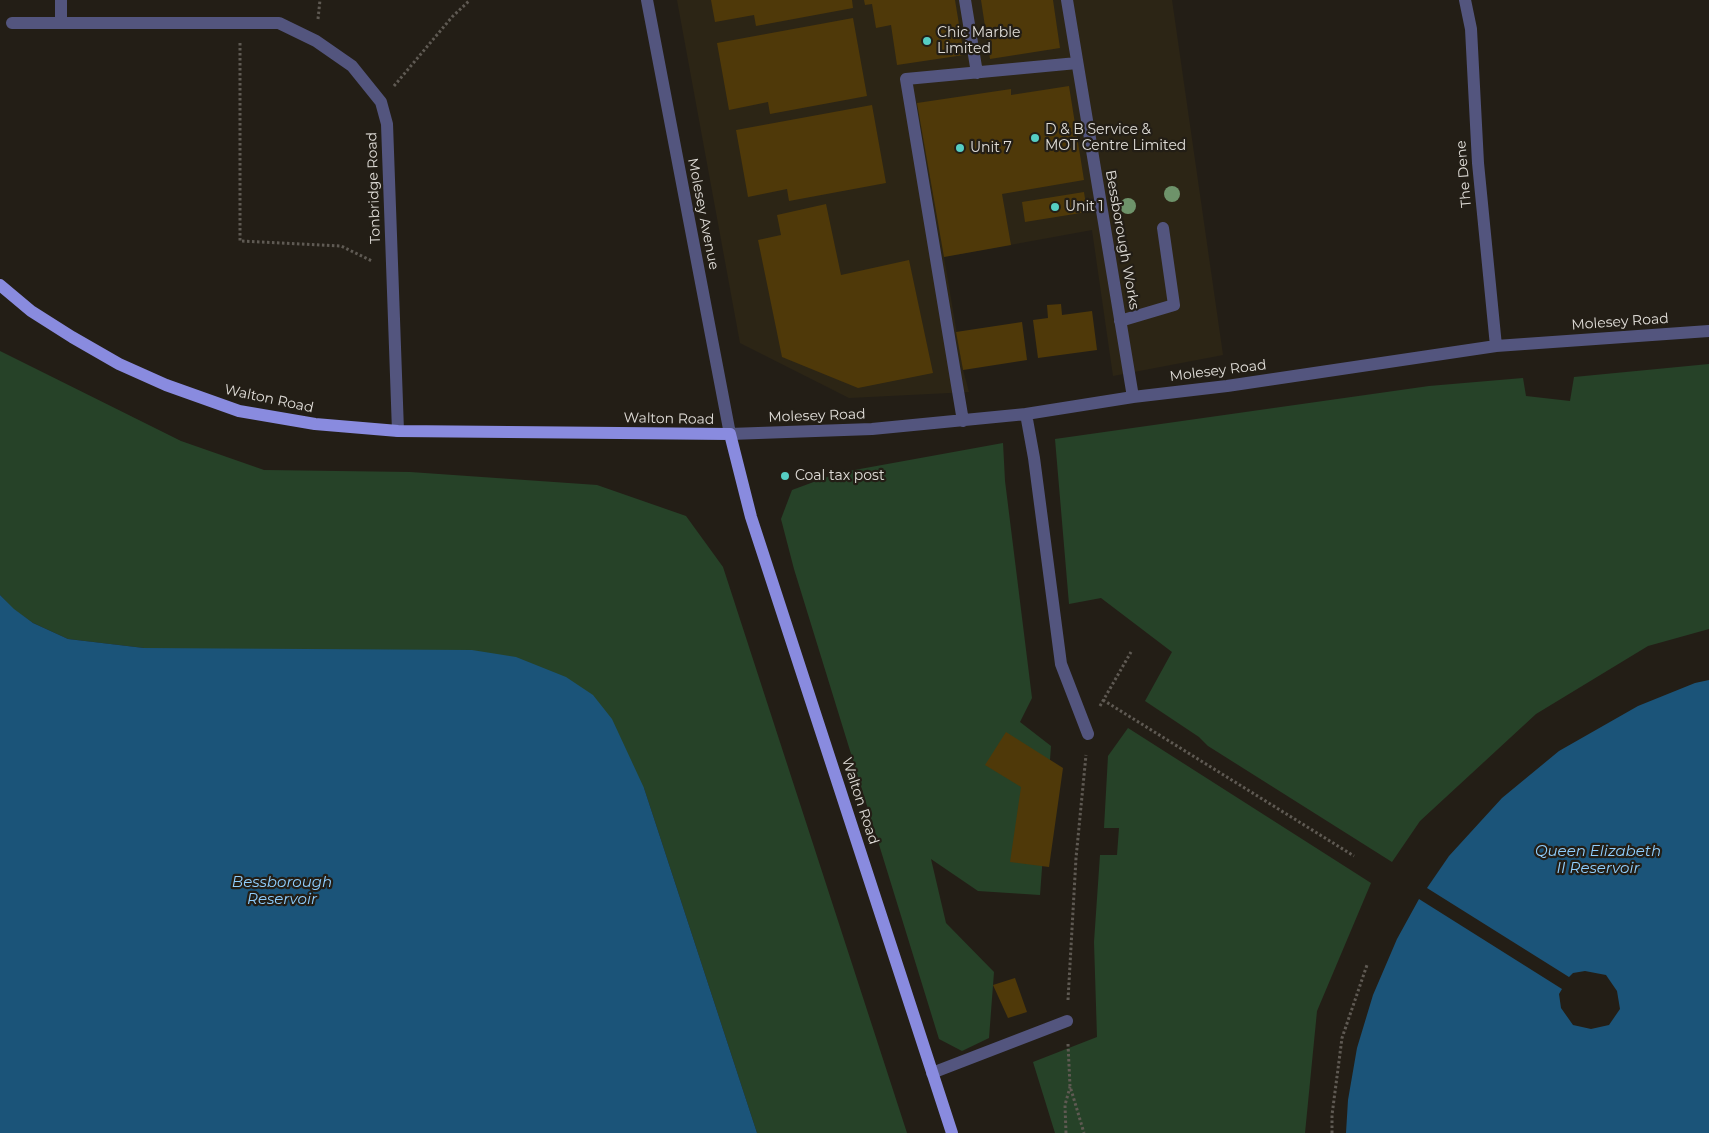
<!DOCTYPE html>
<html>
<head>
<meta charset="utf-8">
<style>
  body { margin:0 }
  canvas { display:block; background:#231e16 }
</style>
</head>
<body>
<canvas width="1709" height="1133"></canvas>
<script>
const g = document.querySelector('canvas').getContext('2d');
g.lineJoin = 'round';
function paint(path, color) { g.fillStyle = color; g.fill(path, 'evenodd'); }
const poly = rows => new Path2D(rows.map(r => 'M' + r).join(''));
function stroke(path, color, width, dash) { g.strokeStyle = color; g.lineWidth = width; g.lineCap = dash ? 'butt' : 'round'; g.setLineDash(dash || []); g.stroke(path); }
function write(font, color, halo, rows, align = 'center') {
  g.font = font + ' Montserrat,sans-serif'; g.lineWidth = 4.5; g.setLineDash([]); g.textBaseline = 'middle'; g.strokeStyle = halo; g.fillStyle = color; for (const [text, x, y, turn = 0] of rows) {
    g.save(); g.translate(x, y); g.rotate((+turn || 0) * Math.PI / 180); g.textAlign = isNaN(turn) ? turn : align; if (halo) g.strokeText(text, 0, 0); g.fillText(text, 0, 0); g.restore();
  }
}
paint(poly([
  [677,0,1172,0,1223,355,1113,376,1092,230,944,257,963,370,969,392,849,398,740,343]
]), '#2c2515');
paint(poly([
  [0,351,181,441,264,470,410,472,597,485,686,516,723,567,907,1133,757,1133,644,788,144,648,68,639,33,623,13,609,0,595],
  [1709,364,1709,629,1648,646,1536,714,1420,821,1392,862,1208,746,1199,737,1145,701,1172,652,1101,598,1069,604,1055,439,1429,386,1523,378,1526,396,1570,401,1574,377],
  [1003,443,1005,481,1032,698,1020,722,1051,746,1040,895,978,891,931,859,946,923,994,972,989,1038,962,1051,939,1039,794,569,781,519,792,490,838,473],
  [1128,728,1371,883,1317,1011,1305,1133,1055,1133,1033,1062,1097,1037,1094,942,1100,855,1117,855,1119,828,1104,828,1108,756]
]), '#264228');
paint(poly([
  [0,595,14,609,33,623,68,639,144,648,472,650,516,657,566,677,593,695,612,719,644,788,757,1133,0,1133],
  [1709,680,1709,1133,1346,1133,1348,1100,1357,1048,1373,995,1397,939,1419,899,1562,989,1559,994,1561,1008,1573,1025,1591,1029,1609,1025,1620,1009,1617,991,1606,975,1585,971,1573,973,1569,977,1427,888,1449,856,1502,798,1559,751,1638,706,1695,683]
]), '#1b5479');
paint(poly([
  [711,0,852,0,853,8,756,26,754,15,715,22],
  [864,0,955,0,964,55,897,65,891,25,876,28,872,4,865,5],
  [981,0,1053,0,1060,48,990,59],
  [853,18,867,96,770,114,768,102,729,110,717,43],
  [1069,86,1084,180,1002,194,1011,245,944,257,917,103,1011,89,1011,95],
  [872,105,886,183,789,201,787,189,748,197,736,130],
  [1084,192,1087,212,1025,222,1022,202],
  [826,204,841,275,909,260,933,373,858,388,782,357,758,240,781,235,777,215],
  [1061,304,1062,315,1092,311,1097,350,1038,358,1033,320,1048,318,1047,305],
  [1022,322,1027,360,963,370,956,332],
  [1006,732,1063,768,1049,867,1010,862,1021,787,985,765],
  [1015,978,1027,1012,1008,1018,993,985]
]), '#4f3909');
stroke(poly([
  [318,19,320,0],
  [240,43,240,241,341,246,372,261],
  [394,86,452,17,470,0],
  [1103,700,1354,856],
  [1100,706,1131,652],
  [1068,1000,1076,858,1086,755],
  [1068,1044,1070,1086,1084,1133],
  [1066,1133,1065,1105,1070,1087],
  [1332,1133,1332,1115,1342,1038,1367,965]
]), '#5f5a53', 3, [2.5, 2.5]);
stroke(poly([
  [61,0,61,23],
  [647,0,730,434,872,429,1026,414,1133,397,1227,386,1496,346,1709,331],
  [965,0,977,73],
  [1067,0,1133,397],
  [1465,0,1471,29,1478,163,1496,346],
  [12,23,279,23,316,41,352,66,381,102,387,124,398,431],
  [1120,321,1174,305,1163,228],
  [1026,414,1034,458,1061,664,1088,734],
  [963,421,906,79,1077,63],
  [932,1073,1067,1021]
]), '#53557e', 12);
stroke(poly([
  [0,285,31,311,72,337,119,364,166,385,239,411,315,424,398,431,730,434,751,517,952,1133]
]), '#898bdf', 12);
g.fillStyle = '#6e936a';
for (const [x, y] of [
  [1172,194],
  [1128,206]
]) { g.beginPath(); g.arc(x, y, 8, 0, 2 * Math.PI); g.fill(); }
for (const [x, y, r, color] of [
  [927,41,5,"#56cec3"],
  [1035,138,5,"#56cec3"],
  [960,148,5,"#56cec3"],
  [1055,207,5,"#56cec3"],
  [785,476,5,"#56cec3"]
]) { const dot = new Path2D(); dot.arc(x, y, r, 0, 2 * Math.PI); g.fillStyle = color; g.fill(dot); stroke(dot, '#231e16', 2); }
write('14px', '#e0ddd8', '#231e16', [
  ["Chic Marble",937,33],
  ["Limited",937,49],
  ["D & B Service &",1045,130],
  ["MOT Centre Limited",1045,146],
  ["Unit 7",970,148],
  ["Unit 1",1065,207],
  ["Coal tax post",795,476]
], 'left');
write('14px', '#e0ddd8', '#231e16', [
  ["The Dene",1464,174,-95],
  ["Tonbridge Road",374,188,-92],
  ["Molesey Avenue",703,214,79],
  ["Bessborough Works",1122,240,80],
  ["Molesey Road",1620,322,-4],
  ["Molesey Road",1218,371,-7],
  ["Walton Road",269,399,12],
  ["Molesey Road",817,416,-2],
  ["Walton Road",669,419,1],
  ["Walton Road",860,801,72]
]);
write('italic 15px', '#91cffe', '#231e16', [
  ["Queen Elizabeth",1598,852],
  ["II Reservoir",1598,869],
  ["Bessborough",282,883],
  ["Reservoir",282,900]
]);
</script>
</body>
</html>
